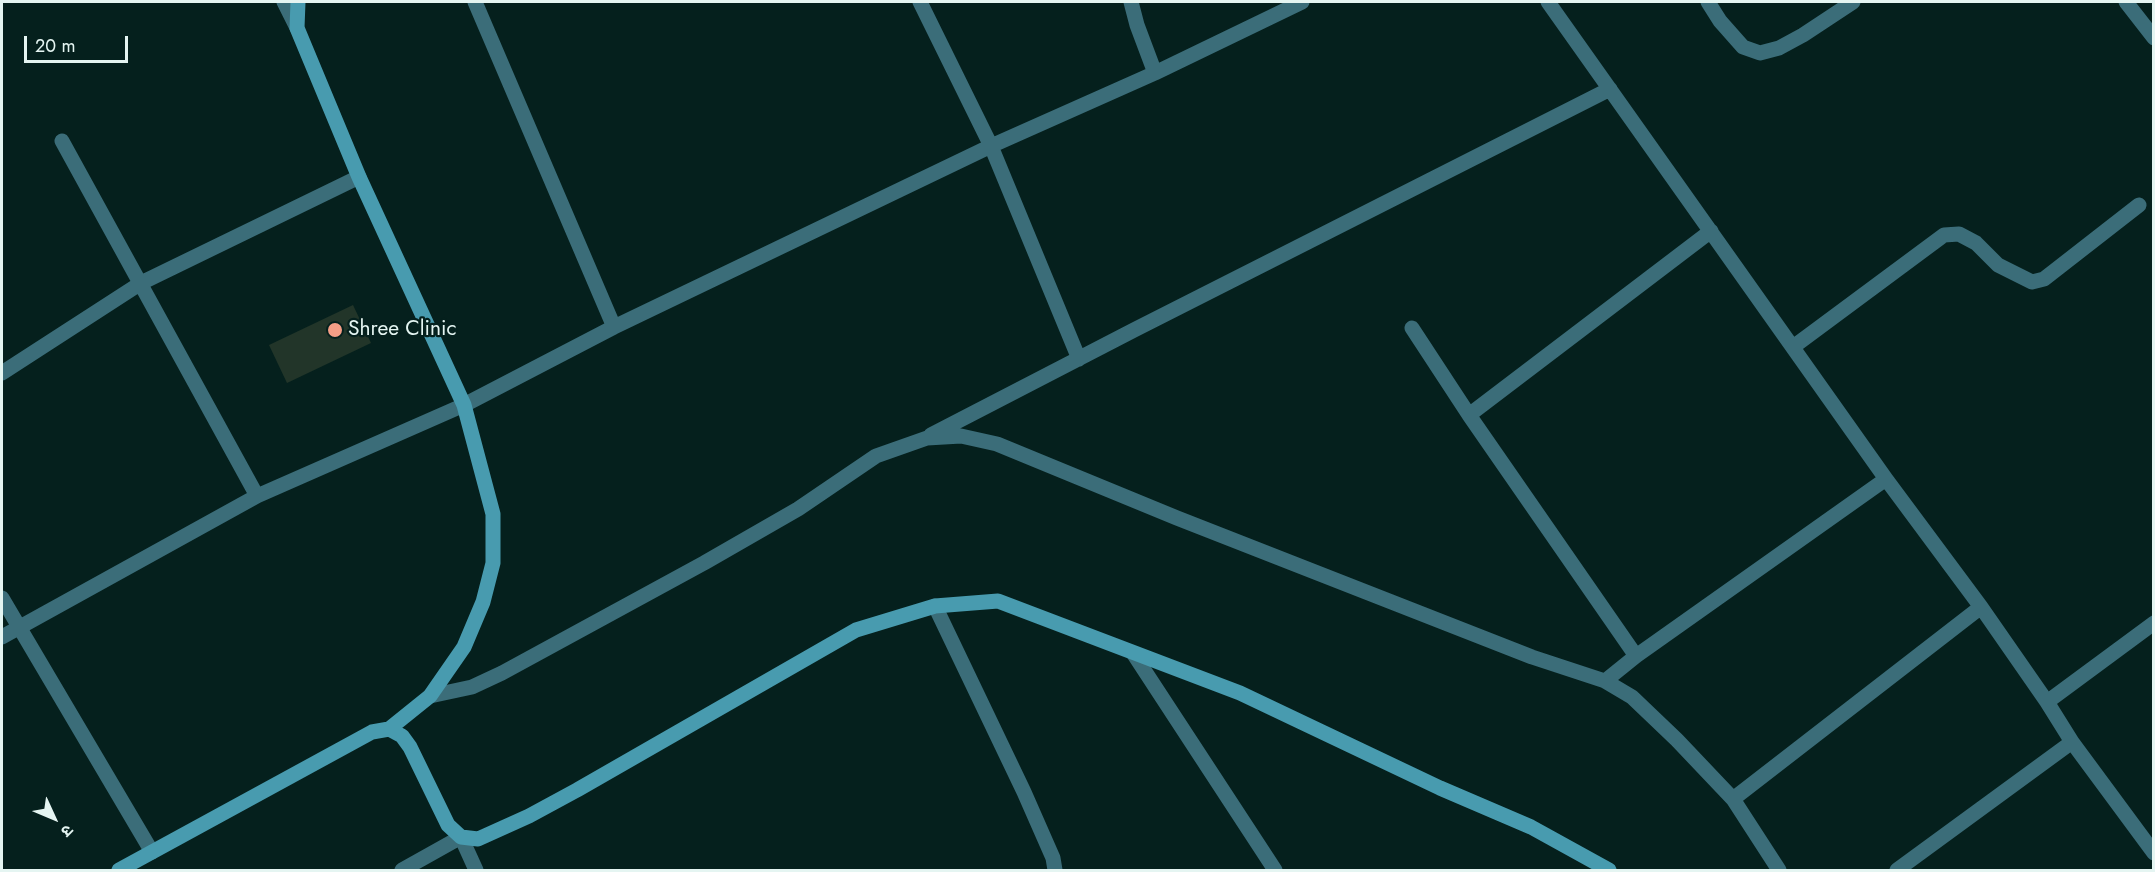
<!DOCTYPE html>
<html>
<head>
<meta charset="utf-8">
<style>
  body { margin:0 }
  #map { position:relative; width:2155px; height:872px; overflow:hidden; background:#05201d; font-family:Jost,"Noto Sans Devanagari",sans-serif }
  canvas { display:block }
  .frame { position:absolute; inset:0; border:3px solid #e5f5f2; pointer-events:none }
  .north { position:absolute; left:24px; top:788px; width:60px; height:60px; -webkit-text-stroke:4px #05201d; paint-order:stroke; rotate:134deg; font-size:16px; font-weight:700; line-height:24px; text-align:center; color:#e5f5f2 }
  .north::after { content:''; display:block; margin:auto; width:21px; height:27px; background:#e5f5f2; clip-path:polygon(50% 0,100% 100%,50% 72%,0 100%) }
  .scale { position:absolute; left:24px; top:36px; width:104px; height:27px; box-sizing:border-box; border:3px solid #e5f5f2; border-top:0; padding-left:8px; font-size:18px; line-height:21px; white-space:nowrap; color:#e5f5f2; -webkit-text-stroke:4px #05201d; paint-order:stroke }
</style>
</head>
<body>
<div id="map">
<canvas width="2155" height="872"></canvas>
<div class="frame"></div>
<div class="north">उ</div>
<div class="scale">20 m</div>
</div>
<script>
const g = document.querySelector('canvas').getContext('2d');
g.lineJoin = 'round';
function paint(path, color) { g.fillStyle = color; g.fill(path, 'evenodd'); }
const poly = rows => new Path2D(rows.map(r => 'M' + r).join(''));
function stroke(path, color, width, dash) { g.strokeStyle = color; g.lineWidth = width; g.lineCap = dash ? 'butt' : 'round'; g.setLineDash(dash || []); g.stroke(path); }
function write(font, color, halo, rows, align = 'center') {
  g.font = font + ' Jost,sans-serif'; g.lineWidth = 4.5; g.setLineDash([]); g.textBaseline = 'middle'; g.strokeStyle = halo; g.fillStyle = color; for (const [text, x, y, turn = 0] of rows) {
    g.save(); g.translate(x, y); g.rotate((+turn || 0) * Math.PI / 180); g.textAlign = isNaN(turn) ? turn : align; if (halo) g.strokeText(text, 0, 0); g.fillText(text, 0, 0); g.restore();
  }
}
paint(poly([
  [353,305,371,343,287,383,269,345]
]), '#223529');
stroke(poly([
  [284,2,297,28],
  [475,2,614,327],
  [920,2,991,146,1079,359],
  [1131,2,1137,25,1155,73],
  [1548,2,1886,479,1981,607,2047,702,2072,742,2154,853],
  [1708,2,1720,21,1743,47,1760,53,1779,48,1803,35,1853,2],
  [2126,2,2154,38],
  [62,141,257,496],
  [1412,328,1469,415,1636,656],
  [1793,347,1944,235,1959,234,1976,243,1998,265,2032,282,2044,279,2139,205],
  [2,373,141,283,359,177],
  [1469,415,1711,231],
  [931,435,1134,330,1610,89],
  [2,598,152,852],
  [935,606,1024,792,1053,858,1055,870],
  [2,637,257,496,464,405,614,327,991,146,1155,73,1302,2],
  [1133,653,1275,870],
  [1605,681,1636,656,1886,479],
  [430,696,472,687,502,673,704,563,798,509,876,456,927,438,961,436,997,444,1177,518,1532,657,1605,681,1632,697,1677,740,1733,799,1779,870],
  [2047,702,2154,623],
  [1733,799,1981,607],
  [402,870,461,837,476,870],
  [1897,870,2072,742]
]), '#3b6d79', 15);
stroke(poly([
  [298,2,297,28,359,177,464,405,493,514,493,563,483,602,464,647,430,696,389,729],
  [119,870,372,732,389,729,402,736,410,747,448,825,461,837,478,839,529,816,577,790,856,630,935,606,998,601,1240,693,1440,788,1531,827,1609,870]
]), '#489baf', 15);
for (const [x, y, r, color] of [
  [335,330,8,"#f49e86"]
]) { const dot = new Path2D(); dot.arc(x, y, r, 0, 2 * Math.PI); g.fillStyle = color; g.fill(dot); stroke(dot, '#05201d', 2); }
write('21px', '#e5f5f2', '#05201d', [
  ["Shree Clinic",348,330]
], 'left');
</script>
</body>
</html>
